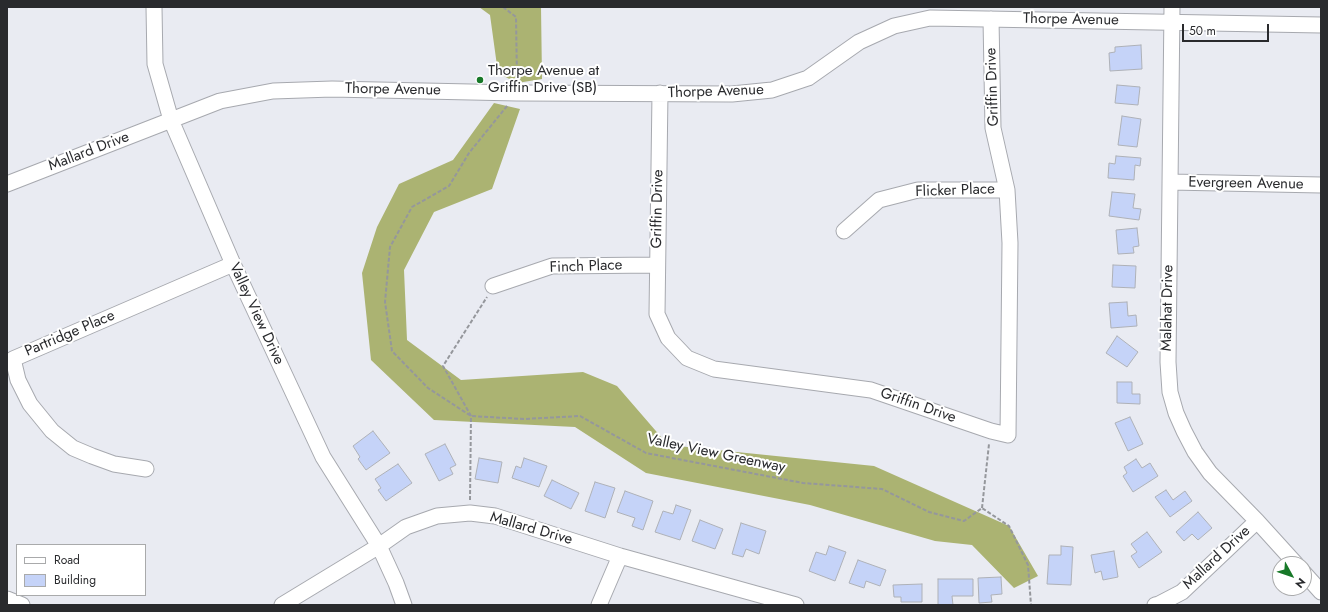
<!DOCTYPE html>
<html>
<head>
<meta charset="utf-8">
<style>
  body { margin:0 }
  #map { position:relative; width:1328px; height:612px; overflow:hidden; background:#e9ebf2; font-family:Jost,sans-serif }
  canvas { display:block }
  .frame { position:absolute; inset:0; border:8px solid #292a2d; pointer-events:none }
  .legend { position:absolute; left:16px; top:544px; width:130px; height:52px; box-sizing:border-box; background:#fff; border:1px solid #a9aaab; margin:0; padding:5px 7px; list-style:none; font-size:12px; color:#292a2d }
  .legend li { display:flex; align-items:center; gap:8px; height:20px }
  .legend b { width:20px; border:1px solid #a9aaab }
  .north { position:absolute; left:1272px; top:556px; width:40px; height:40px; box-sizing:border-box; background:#fff; border:1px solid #a9aaab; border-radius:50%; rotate:130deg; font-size:11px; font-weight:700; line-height:16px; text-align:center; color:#292a2d }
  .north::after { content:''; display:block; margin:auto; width:14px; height:18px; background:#177828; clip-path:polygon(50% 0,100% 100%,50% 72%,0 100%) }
  .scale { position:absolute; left:1182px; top:24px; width:87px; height:18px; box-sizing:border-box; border:2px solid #292a2d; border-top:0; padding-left:5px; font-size:12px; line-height:14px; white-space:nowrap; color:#292a2d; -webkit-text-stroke:3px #fff; paint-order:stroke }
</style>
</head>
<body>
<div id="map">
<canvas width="1328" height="612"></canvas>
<div class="frame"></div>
<ul class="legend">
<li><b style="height:5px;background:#fff"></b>Road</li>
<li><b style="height:11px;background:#c5d3f8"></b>Building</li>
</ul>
<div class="north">N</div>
<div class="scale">50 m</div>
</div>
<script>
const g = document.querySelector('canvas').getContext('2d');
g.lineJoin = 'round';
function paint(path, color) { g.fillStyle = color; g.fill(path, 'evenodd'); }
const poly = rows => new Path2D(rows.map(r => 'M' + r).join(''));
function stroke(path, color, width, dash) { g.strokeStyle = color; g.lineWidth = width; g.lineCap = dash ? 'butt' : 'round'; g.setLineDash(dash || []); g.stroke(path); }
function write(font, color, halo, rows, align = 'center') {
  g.font = font + ' Jost,sans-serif'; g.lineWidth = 4; g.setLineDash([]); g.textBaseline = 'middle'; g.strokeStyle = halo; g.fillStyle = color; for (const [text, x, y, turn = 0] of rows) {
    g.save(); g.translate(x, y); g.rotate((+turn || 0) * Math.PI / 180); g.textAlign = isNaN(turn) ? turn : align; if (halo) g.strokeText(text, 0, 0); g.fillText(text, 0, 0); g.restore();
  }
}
paint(poly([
  [479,7,541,7,542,79,517,83,498,73,490,15],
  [494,103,520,109,492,189,434,212,404,270,407,340,461,380,583,372,617,386,668,445,874,466,1009,526,1038,576,1014,588,972,545,935,541,810,505,646,473,575,427,434,420,371,360,362,273,377,227,399,184,453,160]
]), '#abb372');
const building = poly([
  [1141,45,1142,69,1110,71,1109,53,1115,52,1115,47,1141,45],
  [1117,85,1140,87,1138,105,1115,103,1117,85],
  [1122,116,1141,119,1137,147,1118,145,1122,116],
  [1116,156,1141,158,1140,166,1135,165,1134,180,1108,178,1109,163,1115,164,1116,156],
  [1112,192,1135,194,1133,208,1141,209,1139,220,1109,216,1112,192],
  [1137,228,1139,246,1133,247,1134,253,1118,254,1116,230,1137,228],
  [1113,265,1136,266,1135,288,1112,287,1113,265],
  [1127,302,1128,316,1136,315,1137,326,1111,328,1109,303,1127,302],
  [1117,336,1138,352,1127,367,1106,353,1117,336],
  [1117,382,1132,382,1132,394,1140,394,1140,404,1117,403,1117,382],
  [1130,417,1143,444,1128,451,1115,423,1130,417],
  [373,431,390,453,366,470,358,459,360,457,353,446,373,431],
  [445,444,456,465,450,468,453,474,439,481,425,454,445,444],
  [479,458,502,462,498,483,475,479,479,458],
  [524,458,547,466,539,487,512,478,516,466,521,468,524,458],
  [1136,459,1142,468,1150,463,1158,476,1133,492,1123,476,1127,473,1124,467,1136,459],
  [398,464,412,483,386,501,378,490,381,488,375,479,398,464],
  [552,480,579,493,571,509,544,496,552,480],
  [595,482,615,488,605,518,585,511,595,482],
  [1166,490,1173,500,1185,491,1192,501,1170,517,1155,497,1166,490],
  [625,491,653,501,643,530,632,526,635,518,617,512,625,491],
  [676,505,691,510,680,540,655,532,663,511,673,514,676,505],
  [1198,512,1212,528,1198,540,1192,534,1184,541,1176,532,1198,512],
  [700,520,723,529,715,549,692,541,700,520],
  [741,523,766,531,759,554,746,549,743,557,732,554,741,523],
  [1147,532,1162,552,1139,568,1131,556,1137,552,1131,544,1147,532],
  [829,546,846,552,835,581,809,571,816,552,826,555,829,546],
  [1061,546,1073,547,1071,585,1047,584,1049,555,1061,555,1061,546],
  [1114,551,1118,577,1103,580,1101,571,1095,573,1091,555,1114,551],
  [858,560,886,570,880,586,866,581,864,588,849,583,858,560],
  [1001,577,1002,594,991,595,992,602,979,603,978,578,1001,577],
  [938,579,973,579,973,596,952,596,953,605,938,605,938,579],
  [922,584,922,602,901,602,901,597,894,597,893,585,922,584]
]);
paint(building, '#c5d3f8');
stroke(building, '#aeb1b7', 1);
const minor = poly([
  [154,7,155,64,171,120,233,264,323,457,379,546,396,583,404,605],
  [1172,7,1168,362,1170,392,1176,413,1184,431,1195,452,1210,473,1257,521,1296,564],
  [660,93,657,314,668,338,687,358,714,369,871,390,991,431,1008,435,1010,243,1007,190,993,128,991,19],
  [1170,182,1321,185],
  [7,184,220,101,273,91,332,89,517,93,732,94,772,90,808,78,859,42,894,26,930,18,1321,25],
  [844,231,879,200,918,190,1007,190],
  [493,286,552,266,657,265],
  [146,469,114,464,92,456,73,448,52,431,30,404,18,380,13,359,233,264],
  [1304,573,1321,592],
  [7,599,22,605],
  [282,605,379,546,406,527,437,516,470,513,495,516,620,556,796,605],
  [599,605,620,556],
  [1155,605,1159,604,1182,592,1257,521]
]);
stroke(minor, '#a7a9af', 17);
stroke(poly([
  [503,7,516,17,517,80],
  [507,106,469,153,449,186,412,207,390,247,385,302,392,351,428,388,471,416,524,419,580,416,646,453,803,483,882,489,929,512,964,521,982,508,1009,526,1028,565,1031,605],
  [470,500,471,416,443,366,487,297],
  [982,508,989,444]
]), '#95979c', 2, [4, 2]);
stroke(minor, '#fff', 15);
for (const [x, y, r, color] of [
  [480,80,4,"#177828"]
]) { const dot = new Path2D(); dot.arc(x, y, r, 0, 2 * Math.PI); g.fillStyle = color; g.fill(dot); stroke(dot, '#fff', 1.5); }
write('15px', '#292a2d', '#fff', [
  ["Thorpe Avenue",1071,20,1],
  ["Griffin Drive",993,87,-92],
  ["Thorpe Avenue",393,90,1],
  ["Thorpe Avenue",716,92,-2],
  ["Mallard Drive",89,152,-21],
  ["Evergreen Avenue",1246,184,1],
  ["Flicker Place",955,191,-2],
  ["Griffin Drive",658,209,-89],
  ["Finch Place",586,267,-2],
  ["Malahat Drive",1168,308,-89],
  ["Valley View Drive",256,314,65],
  ["Partridge Place",70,334,-23],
  ["Griffin Drive",918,406,19],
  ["Valley View Greenway",716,454,12],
  ["Mallard Drive",531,529,16],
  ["Mallard Drive",1217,558,-43]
]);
write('15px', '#292a2d', '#fff', [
  ["Thorpe Avenue at",488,71],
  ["Griffin Drive (SB)",488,88]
], 'left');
</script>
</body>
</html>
